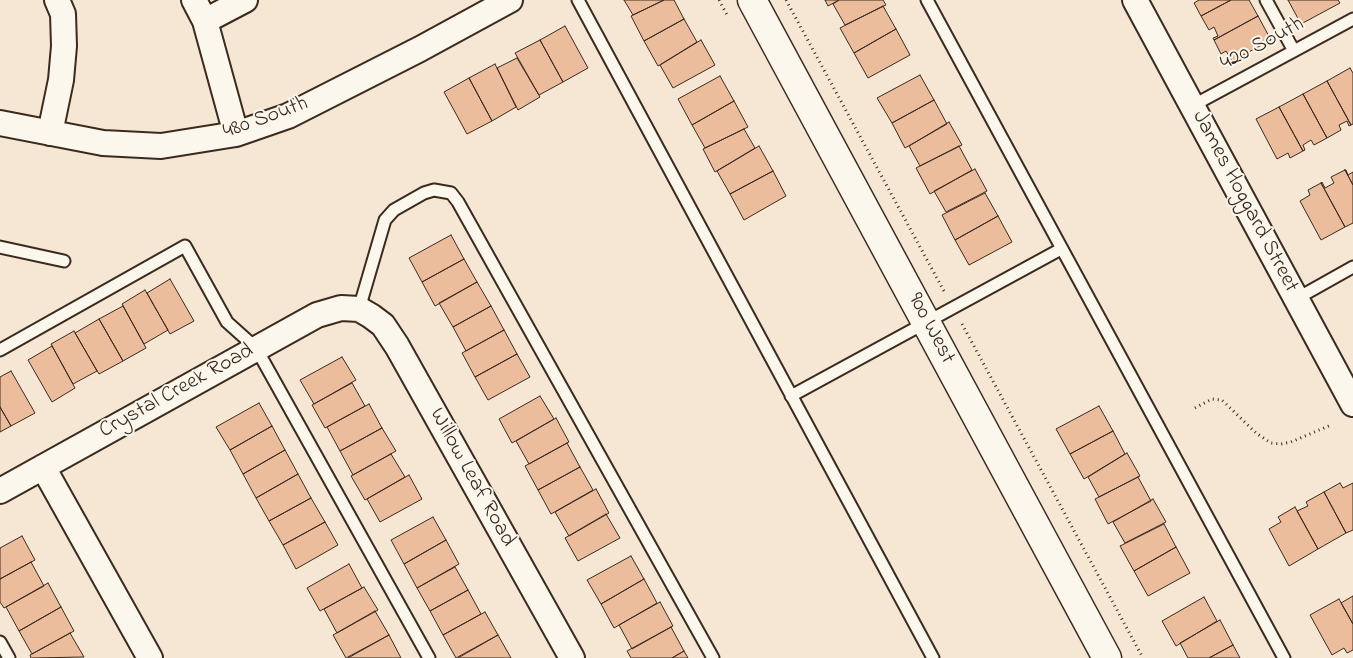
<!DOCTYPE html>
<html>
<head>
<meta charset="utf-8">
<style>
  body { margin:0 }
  canvas { display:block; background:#f6e6d4 }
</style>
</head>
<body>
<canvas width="1353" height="658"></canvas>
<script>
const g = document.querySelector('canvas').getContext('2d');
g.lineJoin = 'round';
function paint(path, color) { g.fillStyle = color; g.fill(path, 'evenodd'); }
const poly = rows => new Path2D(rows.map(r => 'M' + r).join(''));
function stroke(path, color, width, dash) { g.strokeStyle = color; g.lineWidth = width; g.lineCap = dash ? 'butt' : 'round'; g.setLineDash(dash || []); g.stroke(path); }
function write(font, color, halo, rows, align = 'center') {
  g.font = font + ' "Indie Flower",sans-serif'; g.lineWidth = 4; g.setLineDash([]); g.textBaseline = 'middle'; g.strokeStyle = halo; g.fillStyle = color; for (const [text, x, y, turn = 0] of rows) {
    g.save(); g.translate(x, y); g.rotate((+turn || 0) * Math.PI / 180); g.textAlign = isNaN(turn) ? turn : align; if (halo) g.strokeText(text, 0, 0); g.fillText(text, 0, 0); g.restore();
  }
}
const building = poly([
  [624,0,664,0,633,15,624,0],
  [664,0,674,0,684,19,644,41,631,16,664,0],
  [825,0,839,0,828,6,825,0],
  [839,0,883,0,886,5,845,25,833,4,839,0],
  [1199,0,1231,0,1201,16,1194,3,1199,0],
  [1231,0,1249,0,1258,16,1214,40,1213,38,1218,36,1214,27,1209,30,1201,16,1231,0],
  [1288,0,1338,0,1340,3,1301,24,1288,0],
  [883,6,896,29,854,53,840,28,883,6],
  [1258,16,1271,40,1232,61,1226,51,1221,54,1214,40,1258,16],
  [684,19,697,42,658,66,644,41,684,19],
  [565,26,588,68,563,82,540,40,565,26],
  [896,29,910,55,868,78,854,53,896,29],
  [540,40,563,82,539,95,515,53,540,40],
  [701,40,715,65,673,88,660,65,701,40],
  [517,58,540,97,518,110,497,68,517,58],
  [495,64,516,107,492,121,469,78,495,64],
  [1350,68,1353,73,1353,124,1351,125,1327,81,1350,68],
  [920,75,934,100,892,123,877,98,920,75],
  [720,76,734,101,692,125,678,99,720,76],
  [469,78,492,121,467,134,444,92,469,78],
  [1327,81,1351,125,1349,126,1347,121,1339,125,1341,130,1327,138,1303,94,1327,81],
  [1303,94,1327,138,1314,145,1311,140,1303,145,1305,150,1303,151,1279,107,1303,94],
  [934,100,947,124,905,148,892,123,934,100],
  [734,101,748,127,705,148,692,125,734,101],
  [1279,107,1303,151,1290,158,1288,153,1277,159,1256,119,1279,107],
  [949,122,962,145,920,166,909,146,949,122],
  [744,129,755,148,715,172,703,149,744,129],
  [759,146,773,171,730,194,717,171,759,146],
  [959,146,972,170,930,194,916,168,959,146],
  [975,169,987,191,946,212,934,191,975,169],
  [1345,170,1353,185,1353,223,1345,227,1321,183,1322,182,1325,188,1334,183,1331,177,1345,170],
  [1345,170,1346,170,1348,175,1353,172,1353,185,1345,170],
  [773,171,786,196,744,220,730,194,773,171],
  [1321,183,1345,227,1321,240,1300,201,1310,195,1308,190,1321,183],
  [985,193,998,216,955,240,942,215,985,193],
  [998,216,1012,242,969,265,955,240,998,216],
  [451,235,464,259,422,282,409,258,451,235],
  [464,259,477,282,435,306,422,282,464,259],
  [170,279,194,321,170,334,147,293,170,279],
  [477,282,491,306,453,327,439,303,477,282],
  [145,290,168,330,144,344,122,304,145,290],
  [123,306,146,348,123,361,99,319,123,306],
  [491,306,504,330,466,351,453,327,491,306],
  [99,319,123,361,99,374,75,333,99,319],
  [504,330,517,354,475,377,462,353,504,330],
  [74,331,97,371,73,384,51,344,74,331],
  [52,346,75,388,52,402,28,360,52,346],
  [517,354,530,377,488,400,475,377,517,354],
  [342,357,356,380,314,404,300,380,342,357],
  [11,371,35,413,11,426,0,407,0,377,11,371],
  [352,383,365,406,325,428,312,405,352,383],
  [540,396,554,419,512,443,499,419,540,396],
  [259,403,272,426,230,450,216,427,259,403],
  [369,404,382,428,340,451,327,427,369,404],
  [1099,406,1113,431,1070,454,1056,429,1099,406],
  [0,407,11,426,0,432,0,407],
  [556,418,569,442,529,464,516,441,556,418],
  [272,426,285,450,243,474,230,450,272,426],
  [382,428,396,451,353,475,340,451,382,428],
  [1113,431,1125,454,1084,479,1070,454,1113,431],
  [567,443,580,467,538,490,525,466,567,443],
  [285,450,298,474,256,498,243,474,285,450],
  [1127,453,1140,476,1099,497,1088,477,1127,453],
  [391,454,405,477,365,500,351,476,391,454],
  [580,467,593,490,551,514,538,490,580,467],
  [298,474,311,498,269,521,256,498,298,474],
  [409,475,422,499,380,522,367,499,409,475],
  [1138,477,1151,501,1108,524,1095,499,1138,477],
  [1340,483,1343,488,1353,483,1353,530,1346,533,1324,492,1340,483],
  [596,489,609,513,569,536,555,512,596,489],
  [1324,492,1346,533,1318,549,1297,511,1308,506,1306,502,1324,492],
  [311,498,325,522,283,545,269,521,311,498],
  [1153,499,1166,522,1125,543,1113,522,1153,499],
  [1295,507,1318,549,1289,566,1269,529,1281,522,1278,517,1295,507],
  [606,514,620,538,578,561,565,538,606,514],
  [433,517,446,540,404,564,391,540,433,517],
  [325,522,338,545,296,569,283,545,325,522],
  [1164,524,1176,547,1134,571,1120,546,1164,524],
  [22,536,35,560,0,579,0,548,22,536],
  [446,540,459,564,417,588,404,564,446,540],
  [1176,547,1190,573,1148,596,1134,571,1176,547],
  [631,556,644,579,601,604,587,580,631,556],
  [31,562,44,586,4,608,0,602,0,579,31,562],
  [349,564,362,588,320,611,307,588,349,564],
  [455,567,468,590,430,611,417,588,455,567],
  [644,579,657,603,614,628,601,604,644,579],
  [48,583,61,607,19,631,6,607,48,583],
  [364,587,378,610,337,633,324,609,364,587],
  [468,590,481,614,443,635,430,611,468,590],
  [1353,596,1353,624,1341,603,1353,596],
  [1204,597,1217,621,1176,646,1162,621,1204,597],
  [1339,599,1353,624,1353,650,1347,653,1344,648,1332,655,1310,615,1339,599],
  [660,602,673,626,632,649,619,625,660,602],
  [61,607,74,631,32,654,19,631,61,607],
  [375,611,389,635,346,658,333,635,375,611],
  [485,612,498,635,456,658,443,635,485,612],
  [1220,620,1233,645,1209,658,1188,658,1180,643,1220,620],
  [671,627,684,651,672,658,631,658,627,651,671,627],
  [70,633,84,657,31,658,30,655,70,633],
  [389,635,401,658,348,658,389,635],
  [498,635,511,658,458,658,498,635],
  [1233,645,1240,658,1209,658,1233,645],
  [684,651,688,658,672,658,684,651]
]);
paint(building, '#ecbd9c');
stroke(building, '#3b2a1e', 1);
const service = poly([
  [578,0,933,658],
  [927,0,1284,658],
  [1266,0,1294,51],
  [1192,106,1353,19],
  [0,247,64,261],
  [1296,299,1353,267],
  [359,309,385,220,394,210,424,193,434,190,451,193,458,202,713,658],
  [0,350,185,246,227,322,256,348,429,658],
  [791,396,1061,249],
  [0,642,9,658]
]);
const minor = poly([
  [194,0,205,21,236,134],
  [1135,0,1353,404],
  [205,21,245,0],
  [0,123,103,143,161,146,236,134,288,116,420,49,510,0],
  [50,133,61,80,64,46,63,14,57,0],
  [43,467,150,658],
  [0,491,317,315,341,308,359,309,371,316,383,325,397,346,572,658]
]);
const tertiary = poly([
  [752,0,1107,658]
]);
stroke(service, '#3b2a1e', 15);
stroke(minor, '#3b2a1e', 28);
stroke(tertiary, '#3b2a1e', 31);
stroke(poly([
  [719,0,727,15],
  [786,0,945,293],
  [962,324,1143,658],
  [1195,408,1212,399,1222,400,1256,433,1271,443,1281,444,1291,442,1331,425]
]), '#3b2a1e', 3, [1, 4]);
stroke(service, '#fbf7ec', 11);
stroke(minor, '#fbf7ec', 24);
stroke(tertiary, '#fbf7ec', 28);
write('22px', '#3b2a1e', '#fbf7ec', [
  ["420 South",1263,45,-28],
  ["480 South",266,119,-20],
  ["James Hoggard Street",1244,202,62],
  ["900 West",930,329,62],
  ["Crystal Creek Road",177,392,-29],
  ["Willow Leaf Road",471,478,61]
]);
</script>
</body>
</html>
